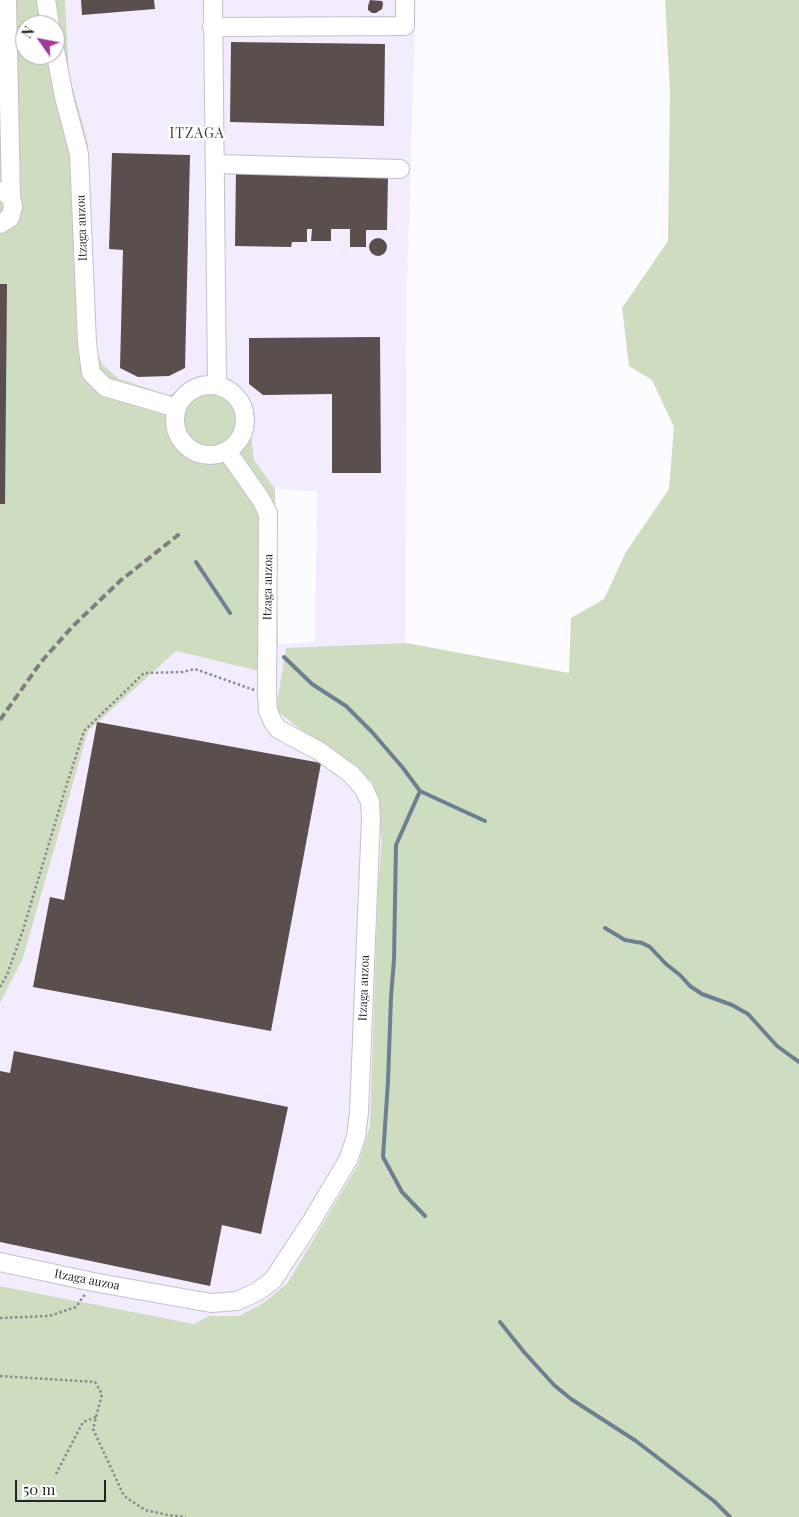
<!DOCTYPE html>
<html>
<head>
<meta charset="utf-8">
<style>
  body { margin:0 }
  #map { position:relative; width:799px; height:1517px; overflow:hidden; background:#fcfbff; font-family:"Playfair Display",serif }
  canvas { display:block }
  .north { position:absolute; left:15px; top:15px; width:50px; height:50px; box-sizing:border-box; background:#fff; border:1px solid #a7a7a9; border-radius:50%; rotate:303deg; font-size:14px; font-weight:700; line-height:20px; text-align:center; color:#242327 }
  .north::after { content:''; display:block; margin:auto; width:18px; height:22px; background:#a1389a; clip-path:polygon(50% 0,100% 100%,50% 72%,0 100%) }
  .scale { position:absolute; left:15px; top:1480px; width:91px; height:22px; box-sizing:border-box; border:2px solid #242327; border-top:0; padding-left:6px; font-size:15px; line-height:18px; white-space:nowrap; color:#242327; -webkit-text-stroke:4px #fff; paint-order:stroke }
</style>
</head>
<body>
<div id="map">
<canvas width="799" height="1517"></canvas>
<div class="north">N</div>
<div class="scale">50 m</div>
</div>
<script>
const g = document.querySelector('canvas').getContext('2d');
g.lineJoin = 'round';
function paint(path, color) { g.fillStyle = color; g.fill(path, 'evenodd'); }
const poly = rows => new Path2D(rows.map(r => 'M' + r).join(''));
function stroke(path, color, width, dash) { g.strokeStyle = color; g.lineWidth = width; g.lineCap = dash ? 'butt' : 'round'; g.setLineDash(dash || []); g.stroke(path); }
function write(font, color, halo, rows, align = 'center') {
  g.font = font + ' "Playfair Display",serif'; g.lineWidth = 5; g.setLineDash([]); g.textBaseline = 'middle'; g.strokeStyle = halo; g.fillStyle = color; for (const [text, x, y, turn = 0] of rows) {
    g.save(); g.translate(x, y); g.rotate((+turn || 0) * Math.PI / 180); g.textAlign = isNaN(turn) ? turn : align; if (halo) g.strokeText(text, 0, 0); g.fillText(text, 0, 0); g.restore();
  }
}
paint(poly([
  [65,0,416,0,407,282,404,1157,249,1335,0,1286,0,1003,23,957,88,731,176,651,272,674,278,644,315,642,317,491,275,489,254,460,248,407,244,397,194,378,184,389,169,395,154,391,119,379,104,366,95,350,88,143,69,74]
]), '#f2ecfe');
paint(poly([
  [0,0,65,0,69,74,88,143,95,350,104,366,119,379,169,395,184,389,194,378,225,378,244,397,248,406,254,460,275,489,278,644,272,674,176,651,88,731,23,958,0,1003],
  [25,25,55,25,55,55,25,55],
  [665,0,799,0,799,1517,0,1517,0,1286,194,1324,209,1316,239,1316,262,1304,287,1284,358,1165,370,1126,378,888,382,841,373,783,309,736,276,710,286,648,406,643,569,673,571,618,604,599,626,552,669,489,674,427,652,380,629,366,622,308,668,241,670,93]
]), '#ceddbf');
stroke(poly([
  [196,562,230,613],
  [284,657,312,684,346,706,372,732,403,768,420,791,485,821],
  [420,791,396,845,394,960,391,997,388,1081,383,1157,402,1192,425,1216],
  [605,928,625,940,642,943,650,947,666,964,680,975,690,986,702,994,732,1005,748,1014,777,1046,799,1062],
  [500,1322,524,1352,554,1385,571,1399,636,1441,714,1501,730,1517]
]), '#6d8092', 4);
paint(poly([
  [81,0,154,0,155,9,82,15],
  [370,0,382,1,383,4,382,9,376,13,372,13,368,10,368,6],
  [231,42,385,44,384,126,230,122],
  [112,153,190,155,185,368,169,376,138,377,120,368,123,250,109,249],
  [236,170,388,176,387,230,366,230,366,247,350,247,350,229,331,229,331,241,311,241,312,229,307,229,307,242,292,242,291,247,235,246],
  '369 247a9 9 0 1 1 18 0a9 9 0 1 1-18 0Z',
  [0,284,7,284,5,504,0,504],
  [380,337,381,473,332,473,332,394,263,395,249,384,249,338],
  [97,722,321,763,271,1031,33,987,50,897,64,900],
  [14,1051,288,1107,261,1234,222,1225,210,1286,0,1242,0,1071,10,1073]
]), '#5a4f4d');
const minor = poly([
  [7,0,11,197],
  [46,0,50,25],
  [213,0,217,385],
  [212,27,405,26,405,0],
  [55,50,64,97,79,154,87,343,91,373,105,387,177,408],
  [215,164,400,169],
  [0,224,10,218,13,207,11,197,2,191],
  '175 420a35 35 0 1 1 70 0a35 35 0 1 1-70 0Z',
  [0,1262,93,1282,211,1303,237,1301,257,1292,273,1280,311,1222,348,1160,356,1137,359,1112,371,818,370,802,364,789,351,774,319,751,278,729,273,722,268,711,267,696,268,513,260,498,227,451]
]);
stroke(minor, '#c4c0cb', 20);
stroke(poly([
  [0,987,7,975,23,930,65,790,84,731,144,673,183,672,195,669,254,690],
  [0,1318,49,1316,76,1307,85,1294],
  [0,1376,95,1382,102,1394,93,1429,124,1496,145,1510,168,1515,186,1517],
  [56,1474,83,1422,96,1417]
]), '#8b8a8e', 2.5, [2.5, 2.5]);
stroke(minor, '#fff', 18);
stroke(poly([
  [0,720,41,662,73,626,120,581,182,532]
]), '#7f7e82', 4, [8, 4]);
write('12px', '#242327', '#fff', [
  ["Itzaga auzoa",82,228,-92],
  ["Itzaga auzoa",268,587,-89],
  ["Itzaga auzoa",364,988,-88],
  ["Itzaga auzoa",87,1280,11]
]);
g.letterSpacing = '1px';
write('14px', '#3c3942', '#fff', [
  ["ITZAGA",197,134]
]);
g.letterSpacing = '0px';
</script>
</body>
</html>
